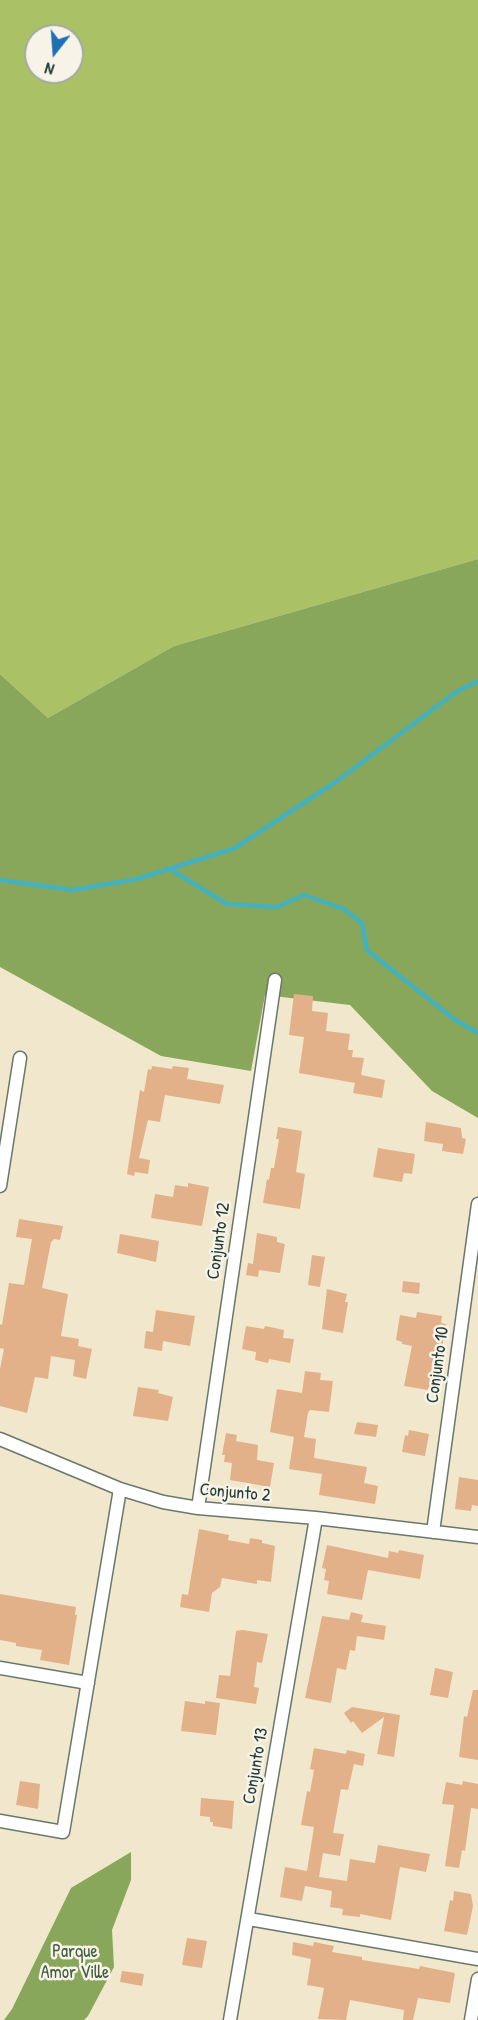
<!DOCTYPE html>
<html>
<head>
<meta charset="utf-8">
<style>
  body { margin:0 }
  #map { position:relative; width:478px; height:2020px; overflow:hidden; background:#f0e7cd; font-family:"Patrick Hand",sans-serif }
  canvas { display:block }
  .north { position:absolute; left:24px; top:24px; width:60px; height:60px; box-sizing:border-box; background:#f7f3e8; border:2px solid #a1aaa0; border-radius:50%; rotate:197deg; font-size:16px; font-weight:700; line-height:24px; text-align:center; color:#1f3d34 }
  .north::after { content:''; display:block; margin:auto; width:21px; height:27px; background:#1f6fb2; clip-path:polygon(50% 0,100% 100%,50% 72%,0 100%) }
</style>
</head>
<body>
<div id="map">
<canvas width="478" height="2020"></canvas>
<div class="north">N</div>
</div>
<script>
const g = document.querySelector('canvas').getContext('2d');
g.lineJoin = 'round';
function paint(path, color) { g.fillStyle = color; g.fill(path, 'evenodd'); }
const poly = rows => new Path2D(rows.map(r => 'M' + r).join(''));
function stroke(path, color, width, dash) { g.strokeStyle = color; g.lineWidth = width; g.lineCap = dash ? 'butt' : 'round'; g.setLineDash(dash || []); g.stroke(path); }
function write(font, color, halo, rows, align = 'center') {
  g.font = font + ' "Patrick Hand",sans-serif'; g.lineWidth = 5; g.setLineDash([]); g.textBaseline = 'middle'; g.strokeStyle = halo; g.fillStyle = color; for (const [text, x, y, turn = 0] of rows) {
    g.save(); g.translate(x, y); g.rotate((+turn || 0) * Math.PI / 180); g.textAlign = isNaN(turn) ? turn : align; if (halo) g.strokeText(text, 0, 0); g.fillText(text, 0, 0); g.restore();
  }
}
paint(poly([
  [0,0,478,0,478,559,174,646,48,718,0,674],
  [36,36,72,36,72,72,36,72]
]), '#abc166');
paint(poly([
  [478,559,478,1118,432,1091,350,1005,265,995,251,1071,161,1056,0,967,0,674,48,718,174,646],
  [131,1852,131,1880,112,1930,114,1967,88,2016,84,2020,4,2020,12,2009,71,1888]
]), '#88a75b');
stroke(poly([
  [170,869,227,904,277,907,304,895,344,909,362,923,367,950,454,1019,478,1033],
  [0,880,73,890,137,879,235,848,337,781,456,692,478,681]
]), '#43b2be', 4.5);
paint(poly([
  [294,994,313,996,312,1011,328,1013,326,1031,350,1034,348,1050,353,1050,352,1057,364,1058,361,1075,385,1080,382,1098,353,1093,355,1083,299,1073,304,1037,289,1035],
  [152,1066,172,1069,173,1066,189,1068,187,1079,224,1085,220,1104,165,1095,160,1122,148,1120,139,1158,150,1160,148,1174,135,1172,134,1176,127,1174,140,1090,144,1092,148,1069,151,1070],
  [426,1122,461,1128,462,1138,466,1139,463,1154,442,1151,443,1144,424,1141],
  [278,1127,302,1131,296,1172,305,1174,300,1209,263,1203,267,1179,269,1180,271,1168,274,1168,279,1139,276,1139],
  [378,1148,415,1154,412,1174,404,1173,402,1182,373,1177],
  [188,1183,209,1187,202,1226,151,1218,155,1194,173,1197,175,1185,188,1187],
  [19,1219,63,1226,60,1240,54,1239,51,1242,42,1288,68,1294,61,1336,79,1339,78,1346,92,1349,86,1379,73,1376,75,1360,51,1356,48,1379,35,1377,27,1413,0,1406,0,1369,4,1349,0,1348,0,1324,2,1325,9,1283,24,1285,32,1239,16,1237],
  [257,1233,277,1237,277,1242,285,1244,280,1273,259,1270,258,1277,246,1275,248,1263,253,1264],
  [120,1234,159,1241,156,1262,117,1253],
  [312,1255,325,1257,320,1287,308,1285],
  [403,1281,420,1283,419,1294,402,1292],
  [327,1289,347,1294,345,1302,348,1302,343,1333,322,1329],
  [156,1310,195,1316,190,1346,163,1341,162,1351,144,1348,146,1331,153,1332],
  [417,1312,442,1316,441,1323,446,1324,435,1389,428,1388,428,1390,404,1386,412,1346,402,1344,402,1342,396,1340,400,1315,416,1318],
  [246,1326,264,1329,265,1326,284,1330,283,1338,294,1339,290,1363,269,1359,268,1363,255,1360,256,1352,242,1349],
  [305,1371,321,1373,320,1380,333,1381,329,1412,310,1410,308,1413,304,1437,316,1439,314,1458,367,1467,364,1483,378,1486,375,1504,319,1495,322,1474,289,1469,294,1437,270,1432,277,1389,302,1393],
  [138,1387,159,1390,158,1393,173,1397,168,1421,133,1416],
  [357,1422,378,1425,376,1437,354,1434],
  [409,1430,429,1434,425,1456,402,1452,405,1435,408,1436],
  [226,1433,237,1435,236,1441,258,1445,257,1460,274,1463,270,1487,230,1480,232,1463,224,1462,225,1455,222,1455],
  [459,1477,478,1480,478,1506,472,1505,471,1511,455,1509],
  [199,1529,229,1535,228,1540,249,1544,250,1538,262,1540,262,1543,275,1546,271,1582,257,1580,257,1584,222,1578,220,1587,212,1593,209,1612,180,1607,182,1594,188,1595],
  [327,1545,388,1558,389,1551,398,1553,399,1550,424,1555,420,1579,368,1570,362,1600,327,1594,329,1581,324,1580,326,1569,322,1568],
  [0,1594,76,1607,75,1615,77,1615,69,1665,40,1660,42,1650,16,1646,16,1643,0,1640],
  [351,1612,363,1615,361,1622,386,1626,384,1640,357,1636,355,1651,350,1650,346,1670,337,1668,331,1703,305,1698,322,1616,349,1620],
  [243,1630,268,1634,262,1663,257,1662,254,1687,259,1688,256,1704,216,1698,219,1675,230,1676,236,1631],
  [435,1668,453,1672,448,1698,430,1695],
  [473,1690,478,1690,478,1760,459,1757,464,1716,467,1717],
  [185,1701,205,1704,205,1701,220,1703,216,1735,181,1731],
  [352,1707,400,1715,394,1757,377,1754,384,1717,362,1733,353,1721,351,1723,344,1713],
  [314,1748,346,1754,347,1750,365,1754,363,1766,354,1764,348,1790,341,1789,333,1833,344,1834,340,1856,323,1853,319,1877,347,1881,350,1859,375,1863,378,1845,430,1854,426,1872,400,1867,391,1920,360,1914,360,1917,342,1915,343,1909,330,1907,332,1891,305,1886,302,1901,280,1897,285,1867,307,1871,314,1827,301,1825,307,1791,310,1792,314,1770,310,1769],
  [20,1781,40,1784,38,1809,16,1805],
  [463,1781,478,1784,478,1809,471,1808,465,1851,462,1850,459,1868,445,1866,454,1805,442,1804,446,1782,462,1785],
  [201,1798,234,1801,232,1829,213,1826,213,1822,210,1822,210,1817,200,1816],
  [454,1891,471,1894,473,1906,467,1935,444,1931,450,1900,453,1901],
  [187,1938,207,1941,202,1968,182,1965],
  [293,1942,313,1946,314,1942,334,1946,332,1952,362,1957,362,1960,419,1969,420,1966,455,1973,450,2003,418,1998,413,2020,403,2020,404,2010,350,2000,346,2020,318,2019,324,1988,307,1985,311,1959,292,1955],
  [122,1971,144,1974,142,1986,120,1982]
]), '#e3b189');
const minor = poly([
  [0,1186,20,1058],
  [0,1439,120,1489,163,1502,198,1508,316,1518,478,1537],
  [198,1508,275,980],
  [433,1532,478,1204],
  [0,1668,88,1683],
  [0,1821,63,1832,120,1489],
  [249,1919,478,1959],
  [230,2020,316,1518],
  [471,2020,478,1979]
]);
stroke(minor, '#68786a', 15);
stroke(minor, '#fff', 12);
write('18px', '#1f3d34', '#f7f3e8', [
  ["Conjunto 12",219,1241,-82],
  ["Conjunto 10",438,1365,-82],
  ["Conjunto 2",235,1493,5],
  ["Conjunto 13",256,1766,-80]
]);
write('18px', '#425e40', '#f7f3e8', [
  ["Parque",75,1952],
  ["Amor Ville",75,1973]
]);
</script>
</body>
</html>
